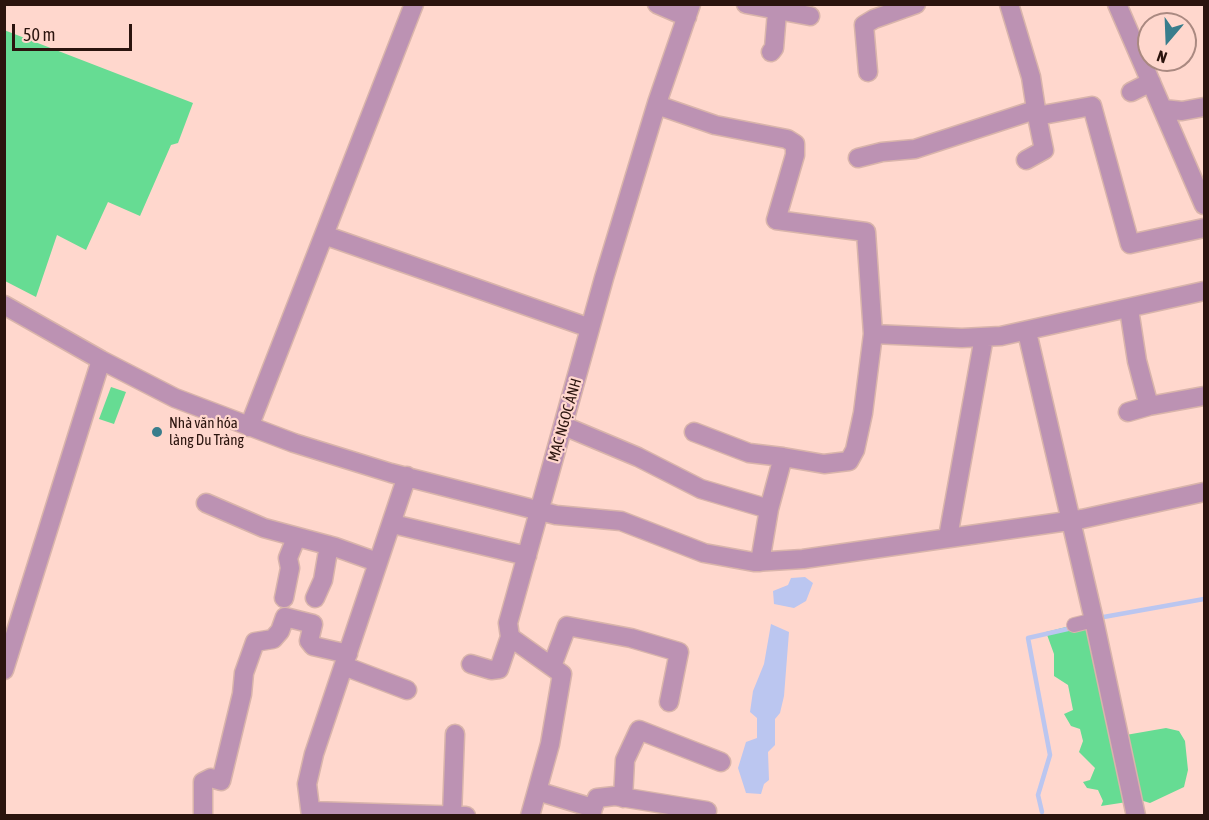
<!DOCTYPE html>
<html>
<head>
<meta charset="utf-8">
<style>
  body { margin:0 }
  #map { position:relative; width:1209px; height:820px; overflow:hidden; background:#ffd7cd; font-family:"Asap Condensed",sans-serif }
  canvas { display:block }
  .frame { position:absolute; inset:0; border:6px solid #2b140e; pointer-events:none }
  .north { position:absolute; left:1137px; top:12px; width:60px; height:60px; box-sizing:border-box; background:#ffd7cd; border:2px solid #aa8981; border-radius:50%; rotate:199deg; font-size:16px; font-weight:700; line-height:24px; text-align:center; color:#2b140e }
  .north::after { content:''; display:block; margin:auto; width:21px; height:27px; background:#397d8c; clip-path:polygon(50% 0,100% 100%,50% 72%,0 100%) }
  .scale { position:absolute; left:12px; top:24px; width:120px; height:27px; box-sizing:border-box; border:3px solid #2b140e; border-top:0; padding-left:8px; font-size:18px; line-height:21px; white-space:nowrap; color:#2b140e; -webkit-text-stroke:4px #ffd7cd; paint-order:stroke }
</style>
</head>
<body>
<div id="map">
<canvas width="1209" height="820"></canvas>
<div class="frame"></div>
<div class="north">N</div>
<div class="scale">50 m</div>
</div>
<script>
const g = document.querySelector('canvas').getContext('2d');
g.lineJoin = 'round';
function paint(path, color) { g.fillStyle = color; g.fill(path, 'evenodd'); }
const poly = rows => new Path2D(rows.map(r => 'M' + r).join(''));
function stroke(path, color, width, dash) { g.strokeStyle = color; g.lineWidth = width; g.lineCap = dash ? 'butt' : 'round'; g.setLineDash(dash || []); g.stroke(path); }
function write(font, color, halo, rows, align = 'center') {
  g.font = font + ' "Asap Condensed",sans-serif'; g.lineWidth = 4.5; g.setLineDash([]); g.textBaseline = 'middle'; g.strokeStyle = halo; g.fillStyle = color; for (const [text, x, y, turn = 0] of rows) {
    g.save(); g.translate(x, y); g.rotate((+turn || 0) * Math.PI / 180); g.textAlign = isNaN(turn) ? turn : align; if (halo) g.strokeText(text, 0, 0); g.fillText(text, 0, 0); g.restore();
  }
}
paint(poly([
  [4,30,193,103,178,143,171,145,140,216,108,202,86,250,57,235,36,297,5,281],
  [111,387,126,392,114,424,99,419],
  [1094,620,1120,736,1166,728,1179,731,1185,741,1188,770,1184,787,1150,803,1140,800,1101,806,1103,801,1098,790,1087,788,1083,782,1090,780,1095,768,1079,752,1083,741,1080,729,1071,726,1064,714,1073,710,1068,685,1054,676,1054,654,1046,632]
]), '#66dc93');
paint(poly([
  [805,577,813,583,806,601,794,608,774,604,773,591,788,585,791,578],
  [771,624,789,632,784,696,780,713,775,719,775,745,768,752,769,780,764,784,761,794,746,793,738,768,746,742,757,738,757,718,750,712,753,691,764,664]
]), '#bbc6f0');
stroke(poly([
  [1098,618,1204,599],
  [1042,812,1038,795,1050,755,1028,638,1072,628]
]), '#bbc6f0', 4.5);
const pedestrian = poly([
  [1074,625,1094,620]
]);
const minor = poly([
  [657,4,687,17],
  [746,4,810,16],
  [1009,4,1031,77,1037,116,1092,106,1130,244,1204,228],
  [1117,4,1204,205],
  [771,52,774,48,777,12],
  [868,72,864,25,874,19,916,4],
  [1131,92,1151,82],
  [657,105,715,125,787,139,795,144,795,155,776,220,866,232,873,334,962,338,1001,336,1204,291],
  [1163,109,1182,111,1204,107],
  [858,158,882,152,915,149,1035,110],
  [1026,160,1044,150,1037,116],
  [324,235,590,328],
  [4,305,101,360,175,398,294,443,391,473,556,515,621,521,704,553,754,562,803,559,1082,519,1204,492],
  [1129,309,1137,361,1149,406,1204,396],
  [1027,332,1094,620,1136,816],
  [1128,412,1149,406],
  [564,426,638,457,701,489,769,509,783,457,824,464,849,461,855,450,863,413,873,334],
  [249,427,414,4],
  [694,432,749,453,783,457],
  [206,503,264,528,335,547,377,562],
  [393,524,527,556],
  [948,537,984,337],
  [760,562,769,509],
  [284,598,290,568,288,558,296,538],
  [315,598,323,580,329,545],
  [471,664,491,670,499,669,510,637],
  [344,666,407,690],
  [552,666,567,626,631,638,679,652,669,702],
  [4,670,101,360],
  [537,791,593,808,591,816],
  [623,798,625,760,639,730,721,762],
  [593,808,597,798,615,796,707,811],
  [311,811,466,816],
  [452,815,455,734],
  [203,816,203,782,211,778,221,781,242,694,244,673,255,642,273,639,280,631,285,617,313,624,309,641,313,646,348,654],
  [311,816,307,784,314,754,407,476],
  [530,816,550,744,562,674,510,637,508,623,604,278,657,103,691,4]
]);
stroke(pedestrian, '#d9b4ab', 16);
stroke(minor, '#d9b4ab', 21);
stroke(pedestrian, '#bc92b3', 14);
stroke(minor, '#bc92b3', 18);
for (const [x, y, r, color] of [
  [157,432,6,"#397d8c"]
]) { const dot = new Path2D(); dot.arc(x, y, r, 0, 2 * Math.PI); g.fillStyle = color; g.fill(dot); stroke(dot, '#ffd7cd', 2); }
write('15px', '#2b140e', '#ffd7cd', [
  ["MẠC NGỌC ÁNH",565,420,-74]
]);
write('15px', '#2b140e', '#ffd7cd', [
  ["Nhà văn hóa",169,423],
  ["làng Du Tràng",169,440]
], 'left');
</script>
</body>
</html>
